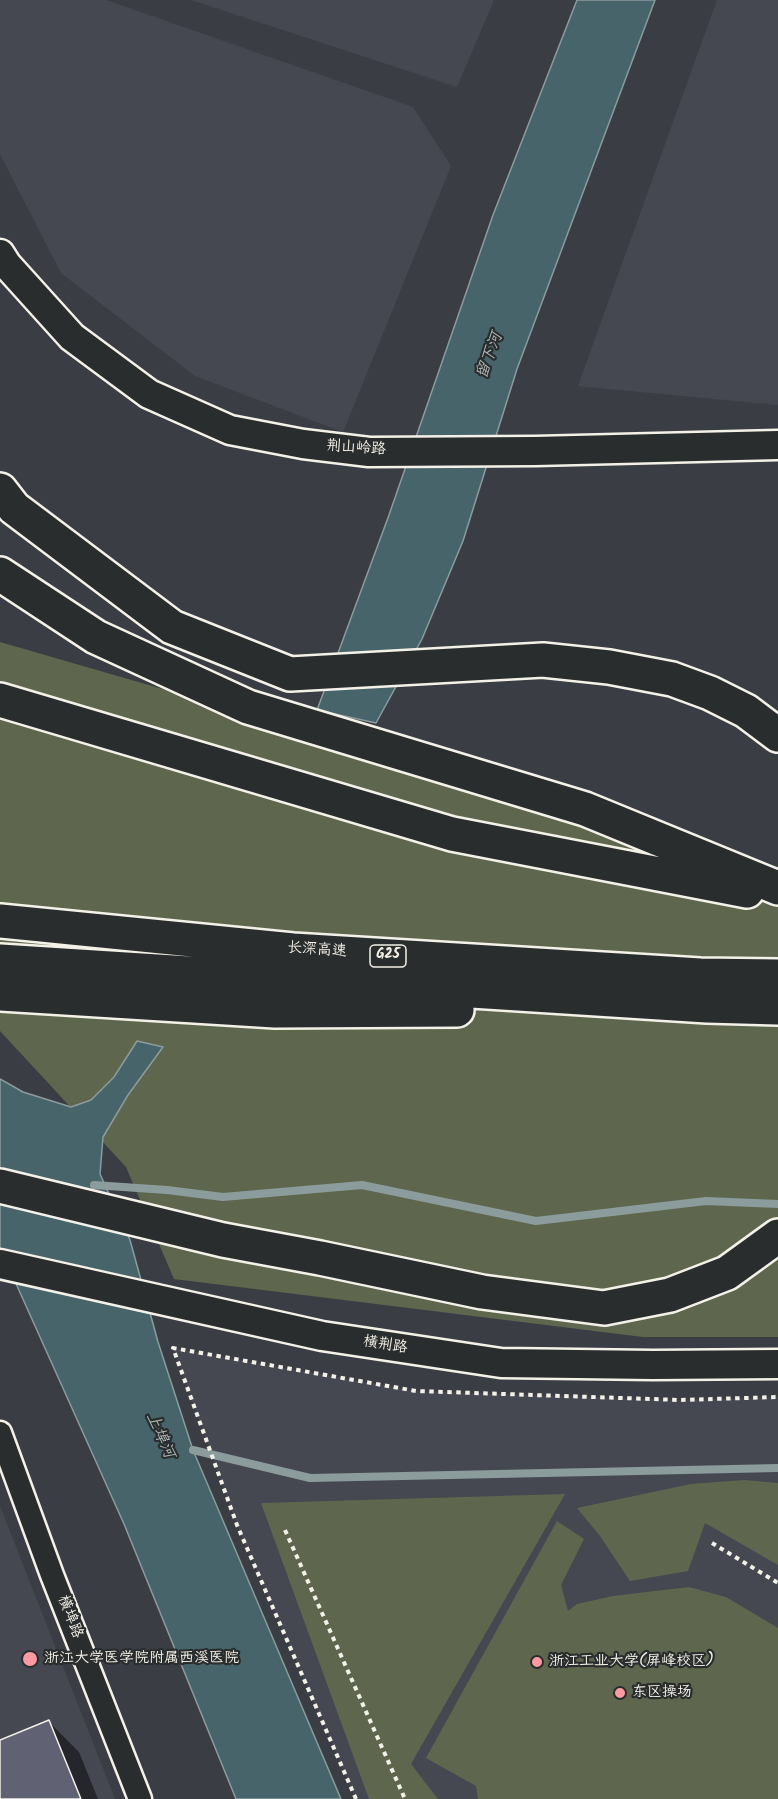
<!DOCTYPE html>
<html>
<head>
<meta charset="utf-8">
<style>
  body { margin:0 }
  canvas { display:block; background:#3a3d43 }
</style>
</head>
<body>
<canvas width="778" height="1799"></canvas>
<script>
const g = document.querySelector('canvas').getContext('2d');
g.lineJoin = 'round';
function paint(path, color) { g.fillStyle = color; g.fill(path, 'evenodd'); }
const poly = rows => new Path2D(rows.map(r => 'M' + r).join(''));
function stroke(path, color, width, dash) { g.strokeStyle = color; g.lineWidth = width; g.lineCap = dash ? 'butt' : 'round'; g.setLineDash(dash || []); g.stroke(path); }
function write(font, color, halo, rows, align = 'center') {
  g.font = font + ' Kalam,"LXGW WenKai TC",sans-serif'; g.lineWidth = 4.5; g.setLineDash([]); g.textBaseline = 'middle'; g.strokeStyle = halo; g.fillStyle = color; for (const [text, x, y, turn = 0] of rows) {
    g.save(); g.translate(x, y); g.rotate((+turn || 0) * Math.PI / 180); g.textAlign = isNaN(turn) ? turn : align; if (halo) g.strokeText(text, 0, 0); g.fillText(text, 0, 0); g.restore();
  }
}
paint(poly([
  [0,0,106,0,413,107,451,166,343,432,195,376,61,273,0,154],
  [191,0,494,0,457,87],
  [717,0,778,0,778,405,578,386],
  [173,1348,416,1391,680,1400,778,1397,778,1799,356,1799,237,1525],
  [0,1506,115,1799,0,1799]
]), '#454851');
paint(poly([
  [0,642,778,867,778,1337,643,1337,174,1279,126,1167,0,1031],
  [744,1480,778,1483,778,1565,705,1523,688,1571,630,1581,600,1536,577,1508,691,1484],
  [565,1494,411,1764,438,1799,369,1799,261,1503],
  [557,1521,584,1539,561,1585,568,1611,577,1604,613,1596,689,1587,726,1597,778,1628,778,1799,478,1799,476,1786,426,1758]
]), '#5e674e');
const water = poly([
  [577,0,655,0,517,369,463,541,422,639,376,723,317,710,389,515,493,215,577,0],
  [137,1041,163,1047,128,1095,103,1137,100,1174,130,1240,158,1342,193,1450,341,1799,236,1799,124,1524,0,1248,0,1079,23,1092,71,1107,91,1100,114,1077,137,1041]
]);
paint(water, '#47646b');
stroke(water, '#8c9c9d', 1.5);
paint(poly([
  [49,1722,79,1752,98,1799,0,1799,0,1741]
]), '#0007');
stroke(poly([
  [94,1185,167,1190,223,1197,362,1185,536,1221,706,1201,778,1204],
  [193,1450,310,1478,778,1468]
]), '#8c9c9d', 8);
const building = poly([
  [49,1720,81,1799,0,1799,0,1740,49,1720]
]);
paint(building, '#606173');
stroke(building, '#f4f1e8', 1.5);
const minor = poly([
  [0,1433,52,1575,140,1799]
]);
const tertiary = poly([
  [0,254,7,265,72,337,149,394,230,430,303,444,369,452,535,451,778,445],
  [0,1264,322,1336,501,1363,653,1365,778,1364]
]);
const motorway = poly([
  [0,490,14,508,172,627,290,674,543,660,609,667,672,679,710,693,746,711,778,735],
  [0,574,96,637,248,707,585,809,778,888],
  [0,700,452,834,747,891],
  [0,921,293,950,700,975,778,976],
  [0,961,707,1006,778,1008],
  [0,994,275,1011,457,1010],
  [0,1186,223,1240,320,1258,482,1292,604,1308,670,1295,727,1273,778,1236]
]);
stroke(minor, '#f4f1e8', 27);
stroke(tertiary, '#f4f1e8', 33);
stroke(motorway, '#f4f1e8', 38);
stroke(poly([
  [285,1530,405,1799],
  [712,1543,778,1583],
  [356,1799,237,1525,173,1348,416,1391,680,1400,778,1397]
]), '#f4f1e8', 4, [4.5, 4.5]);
stroke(minor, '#2a2d2e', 22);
stroke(tertiary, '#2a2d2e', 28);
stroke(motorway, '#2a2d2e', 33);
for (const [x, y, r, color] of [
  [30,1659,8,"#ff9aa2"],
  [537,1662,6,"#ff9aa2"],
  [620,1693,6,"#ff9aa2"]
]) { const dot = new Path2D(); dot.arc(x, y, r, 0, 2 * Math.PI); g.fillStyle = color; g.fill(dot); stroke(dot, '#2a2d2e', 2); }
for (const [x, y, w] of [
  [388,956,36]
]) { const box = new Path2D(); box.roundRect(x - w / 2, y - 11, w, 22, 4.5); g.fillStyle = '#2a2d2e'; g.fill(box); stroke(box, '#f4f1e8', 1.5); }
write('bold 14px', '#f4f1e8', null, [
  ["G25",388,956]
]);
write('15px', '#f4f1e8', '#2a2d2e', [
  ["荆山岭路",356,449,4],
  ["长深高速",317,951,4],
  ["横荆路",385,1346,9],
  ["横埠路",69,1617,69]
]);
write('15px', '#f4f1e8', '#2a2d2e', [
  ["浙江大学医学院附属西溪医院",44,1659],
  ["浙江工业大学(屏峰校区)",549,1662],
  ["东区操场",632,1693]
], 'left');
write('italic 16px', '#afb9b6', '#2a2d2e', [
  ["留下河",491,356,-70],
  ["上埠河",159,1436,66]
]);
</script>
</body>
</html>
